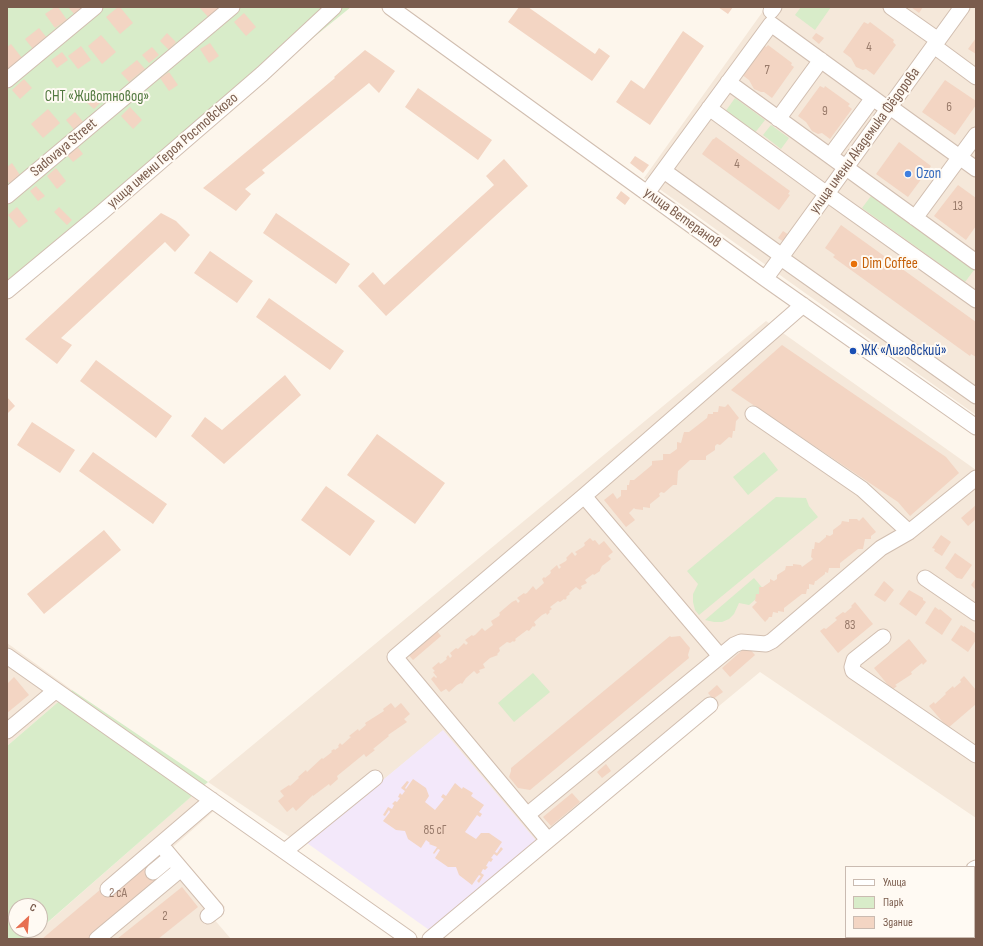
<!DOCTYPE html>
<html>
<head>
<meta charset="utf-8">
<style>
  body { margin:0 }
  #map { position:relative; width:983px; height:946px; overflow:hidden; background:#fdf6ec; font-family:"Sofia Sans Condensed",sans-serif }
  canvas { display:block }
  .frame { position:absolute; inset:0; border:8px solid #7a5c4d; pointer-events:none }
  .legend { position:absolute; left:845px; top:866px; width:130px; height:72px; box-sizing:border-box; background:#fffaf3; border:1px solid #cabbb1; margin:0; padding:5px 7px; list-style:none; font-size:12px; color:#7a5c4d }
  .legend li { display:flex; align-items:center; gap:8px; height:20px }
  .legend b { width:20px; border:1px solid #cabbb1 }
  .north { position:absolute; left:8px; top:898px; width:40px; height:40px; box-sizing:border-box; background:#fffaf3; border:1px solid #cabbb1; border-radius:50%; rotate:26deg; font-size:11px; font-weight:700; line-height:16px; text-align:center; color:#7a5c4d }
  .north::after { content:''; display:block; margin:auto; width:14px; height:18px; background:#e76f51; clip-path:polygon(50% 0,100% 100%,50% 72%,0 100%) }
</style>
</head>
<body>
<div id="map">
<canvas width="983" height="946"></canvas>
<div class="frame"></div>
<ul class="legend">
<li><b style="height:5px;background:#fff"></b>Улица</li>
<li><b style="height:11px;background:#d8ecc9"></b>Парк</li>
<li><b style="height:11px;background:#f3d5c3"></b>Здание</li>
</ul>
<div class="north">С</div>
</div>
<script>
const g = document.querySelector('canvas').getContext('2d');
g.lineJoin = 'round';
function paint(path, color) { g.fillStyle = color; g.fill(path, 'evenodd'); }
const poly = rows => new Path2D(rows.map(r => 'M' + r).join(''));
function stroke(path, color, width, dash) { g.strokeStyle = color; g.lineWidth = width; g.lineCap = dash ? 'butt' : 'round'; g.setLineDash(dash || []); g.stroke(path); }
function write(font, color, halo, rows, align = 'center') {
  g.font = font + ' "Sofia Sans Condensed",sans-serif'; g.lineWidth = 4; g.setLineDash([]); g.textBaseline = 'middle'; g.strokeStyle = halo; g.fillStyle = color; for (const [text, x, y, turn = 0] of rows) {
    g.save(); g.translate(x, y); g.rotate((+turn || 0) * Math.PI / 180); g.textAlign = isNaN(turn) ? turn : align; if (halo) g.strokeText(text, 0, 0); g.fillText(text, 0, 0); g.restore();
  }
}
paint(poly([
  [766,7,976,7,976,415,644,178],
  [766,321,976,470,976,818,760,672,544,851,443,731,303,846,208,782],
  [7,643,72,690,7,746],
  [194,794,216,809,173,847,225,907,213,918,231,939,29,939],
  [976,884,976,939,922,939,924,937,974,937,974,886]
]), '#f5e8da');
paint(poly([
  [443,730,539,844,432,932,307,843]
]), '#f3e8fa');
paint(poly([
  [7,7,351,7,7,286],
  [801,7,831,7,815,30,795,15],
  [735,98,765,120,754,134,725,112],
  [771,125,789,138,781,149,763,135],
  [871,196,974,270,965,282,862,208],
  [764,452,778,470,748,495,733,477],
  [776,497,806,498,809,506,818,517,699,615,695,610,693,602,693,594,698,584,687,571],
  [754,578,765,591,749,605,739,603,734,614,729,619,722,622,714,622,705,620],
  [533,673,550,692,514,722,498,703],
  [72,690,208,782,40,929,40,906,16,906,16,930,39,930,29,939,7,939,7,746]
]), '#d8ecc9');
paint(poly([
  [55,7,58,7,67,20,55,28,45,14],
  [68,7,83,7,75,15],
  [118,7,120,7,133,23,120,34,106,17],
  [199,7,221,7,209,18],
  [519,7,528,7,595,54,599,48,610,56,592,81,508,22],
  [718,7,733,7,728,14],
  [911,7,923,7,919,13],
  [244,13,256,27,246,36,234,22],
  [864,22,868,24,870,22,894,40,893,42,896,45,874,75,866,69,863,70,856,67,851,58,843,52],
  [39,28,47,38,33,49,25,39],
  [683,31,704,46,650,125,616,102,631,80,644,89],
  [167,33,176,42,169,50,160,41],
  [816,33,824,38,819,44,812,38],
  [101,35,116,52,102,64,88,46],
  [976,38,976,54,968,49],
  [210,43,219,56,209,63,200,49],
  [11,44,22,58,9,70,7,68,7,47],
  [763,44,766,47,768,45,792,63,791,65,794,67,772,98,764,92,761,92,754,89,749,80,741,74],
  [81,46,91,60,78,69,68,56],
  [152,47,159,55,149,63,142,55],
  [365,50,395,71,379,93,369,83,262,170,265,173,245,189,251,194,236,211,203,188,335,78,334,77],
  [62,52,68,60,57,68,51,60],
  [137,60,145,69,129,82,121,73],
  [169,72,178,85,169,91,160,78],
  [24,79,32,88,20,99,12,90],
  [945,80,976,101,976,105,955,135,922,112],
  [820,86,824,88,825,86,850,104,848,106,852,109,830,139,822,133,818,134,812,131,806,122,798,116],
  [418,88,492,140,478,160,405,107],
  [97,91,105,98,94,109,86,102],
  [130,107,142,120,133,129,121,116],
  [48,109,60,123,43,138,31,124],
  [75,112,85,124,76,132,66,120],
  [716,137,790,191,788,194,790,195,779,210,702,154,713,139,714,139],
  [899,142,931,166,908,197,876,174],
  [77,146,83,154,73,162,66,154],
  [635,156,649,165,643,173,630,163],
  [504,159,528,186,386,316,358,286,373,272,384,285,494,185,486,176],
  [12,163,22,178,11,186,7,180,7,167],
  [56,168,66,181,57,189,47,176],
  [958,185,976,198,976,226,966,240,934,216],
  [36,186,45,196,38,201,30,191],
  [621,191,630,198,625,205,616,198],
  [17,207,28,221,19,228,8,215],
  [59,207,72,220,67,225,54,212],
  [161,213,176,221,190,235,175,252,165,242,61,338,72,345,57,364,25,339],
  [276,213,350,264,336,284,263,233],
  [841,225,976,322,976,357,971,354,970,356,833,257,835,255,825,248],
  [783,231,792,237,787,244,778,238],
  [210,251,253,281,237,303,194,273],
  [269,298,344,351,330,370,256,317],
  [782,345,946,457,959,473,910,516,898,502,731,390],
  [96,360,172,416,156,438,80,381],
  [285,375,301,395,224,464,191,436,205,417,222,430],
  [7,397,15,406,7,414],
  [728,404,739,418,736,421,735,431,733,431,732,438,729,437,720,445,717,444,715,446,715,450,706,456,706,460,690,460,678,471,677,485,673,485,664,493,661,492,659,494,660,496,650,504,650,508,643,507,643,510,635,509,634,508,629,513,635,520,626,527,604,500,613,493,617,499,621,496,621,490,627,490,627,485,629,485,630,480,634,480,652,465,652,461,663,460,663,454,670,454,677,449,677,442,681,443,684,432,689,432,707,418,708,414,713,414,713,412,718,412,719,406,725,407],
  [32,422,75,450,60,473,17,445],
  [377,434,445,483,415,524,347,475],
  [93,452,167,504,153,524,79,471],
  [326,486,375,521,350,556,301,520],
  [976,505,976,519,968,526,961,518],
  [863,517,876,532,871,536,871,539,865,539,863,549,858,549,840,563,840,568,829,568,828,573,825,572,825,574,816,581,815,581,814,585,809,584,809,589,807,589,806,594,802,594,784,608,784,612,778,611,778,613,773,612,772,617,769,617,768,619,765,622,752,607,757,602,755,601,756,594,759,594,759,587,763,587,770,582,770,579,774,581,777,579,777,575,785,570,786,566,793,566,793,564,801,565,802,567,813,559,811,557,812,549,814,549,815,542,819,543,826,537,826,535,830,536,833,534,833,530,841,524,842,521,849,522,849,519,857,519,859,521],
  [104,530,121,550,44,614,27,594],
  [941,535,951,542,942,556,934,551,935,549,932,548],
  [590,538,593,541,595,540,599,545,604,541,613,552,608,556,611,559,602,566,600,570,600,571,594,575,593,574,585,580,587,583,581,586,582,588,580,590,576,587,569,593,570,594,566,597,567,598,565,600,564,599,560,602,558,601,550,607,552,609,549,611,550,612,547,615,546,613,542,615,534,622,536,625,534,627,533,626,529,631,527,630,515,639,516,640,514,642,513,641,510,643,507,642,499,648,500,651,497,654,498,655,490,658,483,664,485,668,479,670,480,672,477,674,474,671,466,678,462,684,461,683,457,685,449,692,446,689,441,692,431,679,434,676,436,678,437,677,433,672,435,671,432,668,439,662,440,664,442,663,447,659,446,658,448,655,450,658,452,656,450,653,456,648,458,649,464,643,466,645,468,643,465,640,472,635,473,636,475,635,482,628,485,631,493,625,491,621,499,616,500,614,499,613,512,602,516,600,518,603,520,601,517,598,524,593,525,594,527,593,533,586,536,590,544,583,542,579,544,577,545,578,550,574,551,572,550,571,557,565,559,569,561,567,559,565,566,561,567,559,566,558,572,552,575,556,577,554,575,552,583,547,585,545,584,543],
  [955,553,972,565,962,579,957,578,945,568],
  [976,578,976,590,971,585],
  [884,581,894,590,885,602,874,595],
  [909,590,923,598,923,600,926,602,916,616,899,604],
  [855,602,873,624,838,653,820,631,824,628,826,629,837,620,835,618,843,612,845,613,852,607,851,606],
  [935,607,939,610,940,609,952,619,942,635,925,623],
  [961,625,964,627,964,626,976,634,976,640,968,652,951,640],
  [433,626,441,636,413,660,405,651],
  [670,636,671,637,680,636,690,648,688,655,689,658,530,790,518,788,509,777,511,771,511,768],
  [909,639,927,661,923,665,922,663,911,672,912,674,895,685,897,686,892,690,874,668],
  [747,646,755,655,730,677,722,668],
  [964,676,976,690,976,704,948,728,929,706,934,702,935,704,946,694,945,693,953,686,954,688,961,682,960,680],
  [14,677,29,695,7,713,7,684],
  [717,685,723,692,713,699,708,693],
  [391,703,395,708,401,703,410,714,404,719,407,722,388,735,389,736,373,749,375,750,366,757,364,754,337,776,338,779,330,786,329,784,313,796,313,795,296,811,293,807,287,812,278,801,284,796,280,791,289,785,290,786,299,778,298,777,306,770,307,772,322,758,323,759,332,752,331,751,334,749,335,750,339,747,338,746,340,743,342,745,351,737,349,736,358,729,359,731,366,725,365,723,384,711,383,709],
  [606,764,611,771,602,778,597,772],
  [413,779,426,788,429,796,425,802,435,810,444,799,441,797,443,794,446,796,455,783,462,789,463,787,473,793,471,796,484,805,479,812,482,814,480,817,477,815,465,832,476,839,481,833,489,833,502,842,495,852,497,853,501,847,503,849,497,856,494,854,491,858,493,859,491,862,489,861,486,866,488,867,485,870,483,869,481,873,484,875,479,883,477,881,481,876,479,875,472,885,459,875,456,867,448,867,435,858,440,850,438,849,434,854,433,853,437,847,429,844,430,843,426,840,421,848,408,839,405,831,396,830,383,821,390,812,389,810,385,816,383,815,388,807,392,809,394,805,392,804,395,801,397,802,400,798,398,797,400,793,402,795,405,791,401,788,407,781,409,782,405,788,406,789],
  [572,793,580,802,551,826,543,817],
  [140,856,159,879,88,939,42,939],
  [182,887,198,907,158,939,117,939]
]), '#f3d5c3');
const minor = poly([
  [390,7,767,280,976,427],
  [891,7,938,40],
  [771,11,774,7],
  [934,46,976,77],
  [7,80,95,7],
  [728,82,976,262],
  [890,107,976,169],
  [709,108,827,194,976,300],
  [778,119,821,60],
  [830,156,873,98],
  [664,171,782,256],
  [647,193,771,24,888,109],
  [7,196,232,7],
  [915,218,976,135],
  [781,258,976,396],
  [768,275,962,7],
  [7,291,101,213,262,74,334,7],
  [753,414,862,489,909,532],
  [584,496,720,656],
  [925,578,976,613],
  [883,637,854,660,852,667,853,671,976,755],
  [7,656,409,939],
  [7,731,55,691],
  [527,815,734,645,741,642,766,644,772,641,881,548,909,532,976,478],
  [548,840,395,657,584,496,803,305],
  [285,851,375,778],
  [171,857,216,910,208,916],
  [974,869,976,868],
  [153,872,171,857,166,851],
  [108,889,212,800],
  [97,939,181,869],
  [430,939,710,705],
  [901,939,903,937]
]);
stroke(minor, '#d1beb0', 17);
stroke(minor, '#fff', 15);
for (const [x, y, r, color] of [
  [908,174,4,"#3f7fe0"],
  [854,264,4,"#e8710a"],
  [853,351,4,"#1a4fb4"]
]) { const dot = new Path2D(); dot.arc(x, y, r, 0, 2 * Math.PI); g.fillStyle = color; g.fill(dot); stroke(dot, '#fffaf3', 1.5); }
write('13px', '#987a6a', null, [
  ["4",869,48],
  ["7",767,71],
  ["6",949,108],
  ["9",825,112],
  ["4",737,165],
  ["13",958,207],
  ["83",850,626],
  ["85 сГ",435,831],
  ["2 сА",118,894],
  ["2",165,917]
]);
write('15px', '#537a41', '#fffaf3', [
  ["СНТ «Животновод»",97,97]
]);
write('15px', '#7a5c4d', '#fffaf3', [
  ["улица имени Академика Фёдорова",865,141,-54],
  ["Sadovaya Street",64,148,-40],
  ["улица имени Героя Ростовского",173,151,-41],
  ["улица Ветеранов",682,218,36]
]);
write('15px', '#366cbe', '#fffaf3', [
  ["Ozon",916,174]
], 'left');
write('15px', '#c56008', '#fffaf3', [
  ["Dim Coffee",862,264]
], 'left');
write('15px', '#164399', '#fffaf3', [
  ["ЖК «Лиговский»",861,351]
], 'left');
</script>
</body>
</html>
